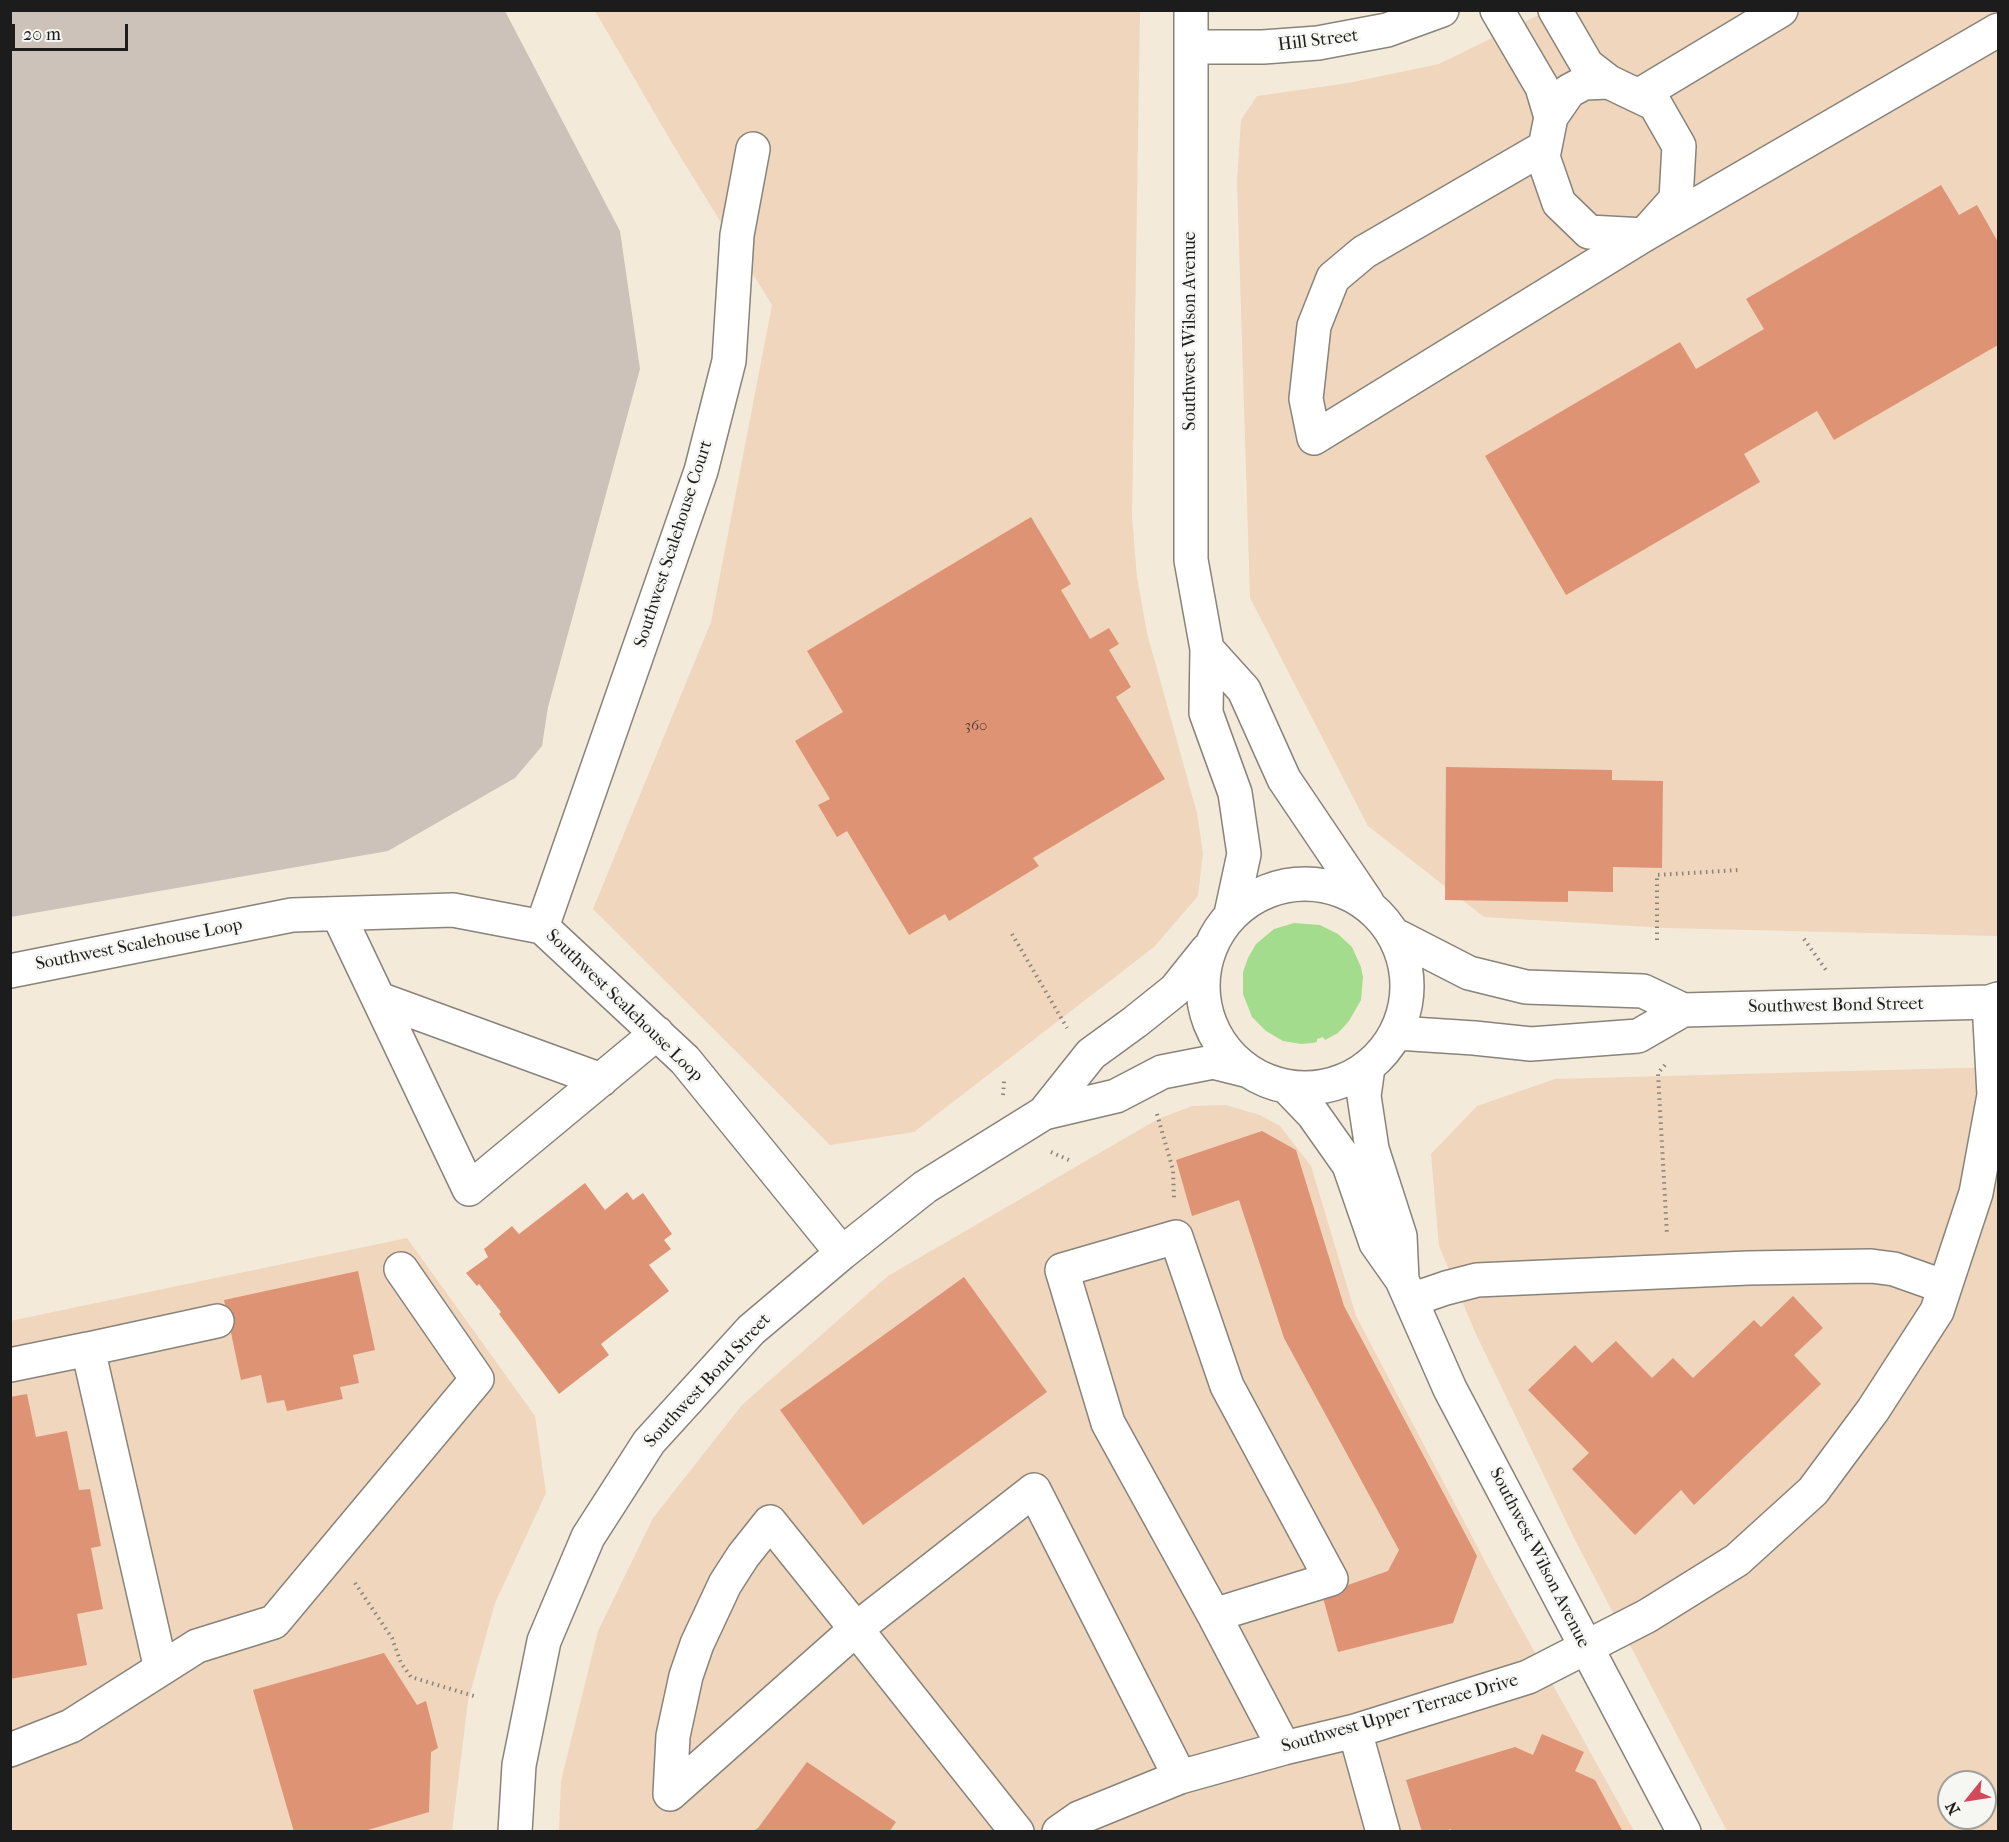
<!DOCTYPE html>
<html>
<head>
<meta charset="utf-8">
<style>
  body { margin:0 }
  #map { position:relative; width:2009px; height:1842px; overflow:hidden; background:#f4eada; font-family:"IM FELL French Canon",serif }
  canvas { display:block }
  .frame { position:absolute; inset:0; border:12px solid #1c1c1c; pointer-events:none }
  .north { position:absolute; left:1937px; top:1770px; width:60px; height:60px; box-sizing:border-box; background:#f6f6f2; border:2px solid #9f9f9c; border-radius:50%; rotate:240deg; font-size:16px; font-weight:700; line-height:24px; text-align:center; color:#1c1c1c }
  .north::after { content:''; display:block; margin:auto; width:21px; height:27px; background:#d1495b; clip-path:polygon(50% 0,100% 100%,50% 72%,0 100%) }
  .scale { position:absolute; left:12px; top:24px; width:116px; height:27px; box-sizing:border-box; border:3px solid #1c1c1c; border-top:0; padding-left:8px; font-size:18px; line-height:21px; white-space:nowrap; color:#1c1c1c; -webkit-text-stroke:4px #f6f6f2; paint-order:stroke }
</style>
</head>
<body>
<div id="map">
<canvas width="2009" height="1842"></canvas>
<div class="frame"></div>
<div class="north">N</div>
<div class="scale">20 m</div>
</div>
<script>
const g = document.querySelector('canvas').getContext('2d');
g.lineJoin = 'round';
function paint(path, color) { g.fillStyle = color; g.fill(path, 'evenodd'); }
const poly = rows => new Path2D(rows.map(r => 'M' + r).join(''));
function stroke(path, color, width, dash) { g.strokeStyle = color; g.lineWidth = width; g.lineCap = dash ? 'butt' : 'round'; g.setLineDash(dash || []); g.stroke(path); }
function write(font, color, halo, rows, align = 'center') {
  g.font = font + ' "IM FELL French Canon",serif'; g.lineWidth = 5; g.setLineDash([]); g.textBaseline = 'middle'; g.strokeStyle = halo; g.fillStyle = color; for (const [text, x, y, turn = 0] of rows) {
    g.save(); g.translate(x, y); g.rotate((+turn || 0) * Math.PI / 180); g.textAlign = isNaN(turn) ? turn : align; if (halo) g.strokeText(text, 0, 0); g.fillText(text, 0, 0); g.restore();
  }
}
paint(poly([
  [595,11,1140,11,1132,517,1137,577,1147,633,1197,813,1203,853,1198,896,1154,947,914,1132,830,1145,593,909,711,622,772,305,675,148],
  [1547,11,1998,11,1998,936,1665,928,1484,917,1368,826,1250,598,1237,182,1241,120,1257,96,1348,83,1439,64],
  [1998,1067,1998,1831,1727,1831,1575,1540,1475,1332,1439,1246,1431,1154,1477,1106,1555,1079],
  [1949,1782,1985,1782,1985,1818,1949,1818],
  [1226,1105,1260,1115,1280,1126,1311,1166,1356,1316,1498,1586,1634,1831,559,1832,561,1781,598,1631,653,1518,742,1405,888,1276,1158,1119,1192,1106],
  [407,1238,535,1416,546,1493,495,1603,468,1701,452,1831,11,1831,10,1321]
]), '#efd6bc');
paint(poly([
  [11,10,505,11,620,231,640,369,548,707,542,746,515,778,388,851,11,917]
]), '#cdc2b9');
paint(poly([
  [1294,923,1320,925,1338,934,1352,947,1361,967,1363,977,1361,1000,1349,1021,1338,1033,1325,1040,1323,1037,1317,1039,1317,1042,1312,1043,1301,1044,1283,1041,1266,1031,1252,1017,1243,994,1243,972,1248,958,1256,944,1274,929]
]), '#a4dc8e');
paint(poly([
  [1941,185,1959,215,1977,205,1998,242,1998,345,1834,440,1817,411,1744,454,1760,482,1566,595,1485,456,1680,342,1696,369,1764,329,1746,299],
  [1031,517,1071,584,1061,590,1090,639,1109,628,1119,644,1109,650,1131,687,1116,697,1165,779,1033,858,1039,866,949,921,945,914,909,935,847,831,837,837,818,805,830,799,795,741,843,712,807,651],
  [1446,767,1612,770,1612,780,1663,781,1662,868,1613,867,1613,892,1568,891,1568,902,1445,900],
  [1262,1131,1296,1150,1344,1306,1477,1556,1453,1623,1338,1652,1322,1594,1388,1571,1399,1550,1284,1338,1239,1200,1192,1216,1176,1160],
  [585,1183,605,1210,627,1192,633,1200,643,1193,672,1234,664,1240,671,1249,649,1265,669,1291,601,1344,609,1355,559,1394,499,1314,501,1312,479,1284,477,1286,466,1273,488,1257,484,1249,512,1226,519,1234],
  [358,1271,375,1350,353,1355,359,1383,340,1387,343,1399,287,1411,284,1400,267,1403,261,1375,241,1380,224,1300],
  [964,1277,1047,1392,863,1525,780,1410],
  [1793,1296,1823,1328,1794,1355,1821,1384,1694,1505,1681,1490,1635,1535,1572,1469,1589,1453,1528,1390,1575,1345,1592,1363,1616,1341,1652,1378,1673,1358,1693,1378,1754,1320,1761,1327],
  [27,1394,36,1437,67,1431,79,1490,90,1489,101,1546,91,1548,103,1609,77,1614,87,1665,10,1679,10,1397],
  [384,1653,417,1705,426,1701,438,1748,431,1752,429,1812,361,1832,294,1832,253,1690],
  [1542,1734,1584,1752,1575,1771,1595,1780,1623,1832,1451,1832,1451,1829,1443,1832,1422,1832,1406,1780,1515,1747,1533,1755],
  [807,1762,896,1822,889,1832,751,1832,758,1828]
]), '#de9474');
const minor = poly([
  [1191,10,1191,560,1207,649,1206,713,1235,793,1244,854,1231,914],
  [1497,10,1542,87,1551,117],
  [1555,10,1587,65,1609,82,1655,104,1679,146,1676,199,1644,235,1589,232,1559,203,1543,157,1551,117,1569,91,1584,83,1609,82],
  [1191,47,1263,47,1318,43,1387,30,1442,10],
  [1638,96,1781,10],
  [1545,147,1364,252,1333,278,1314,326,1306,399,1314,438,1644,235,1998,30],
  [1207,649,1244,690,1284,779,1367,902],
  '1203 986a102 102 0 1 1 204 0a102 102 0 1 1-204 0Z',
  [338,914,469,1189,657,1033],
  [542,927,701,471,729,361,737,235,753,149],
  [1393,934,1469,973,1526,987,1643,991,1683,1010,1989,1002,1998,999],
  [10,971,292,915,453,910,542,927,685,1060,842,1253],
  [379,999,601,1080],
  [1397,1033,1474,1038,1531,1044,1638,1036,1683,1010],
  [1368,1067,1364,1096,1372,1149,1400,1236,1402,1280],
  [1287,1087,1313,1114,1349,1165,1376,1243,1402,1280,1450,1389,1684,1832],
  [1044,1113,1091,1054,1135,1022,1175,990,1207,950],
  [1411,1300,1446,1288,1477,1280,1748,1268,1871,1266,1894,1269,1945,1287],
  [88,1349,217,1321],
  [10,1365,88,1349,161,1669],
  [1214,1615,1331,1579,1227,1386,1176,1237,1062,1270,1108,1423,1214,1615,1284,1748],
  [1355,1731,1383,1832],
  [10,1750,71,1726,197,1646,274,1622,477,1379,401,1269],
  [515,1832,519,1765,544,1641,588,1537,649,1442,751,1330,842,1253,925,1187,1044,1113,1116,1096,1162,1072,1213,1062,1245,1070],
  [1017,1832,856,1629,770,1522,743,1556,725,1584,697,1644,686,1676,673,1736,670,1794,856,1629,1034,1490,1180,1777],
  [1059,1832,1079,1818,1180,1777,1284,1748,1355,1731,1528,1677,1647,1616,1737,1560,1813,1491,1873,1410,1937,1311,1976,1193,1994,1095,1989,1002]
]);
stroke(minor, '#88837b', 36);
stroke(poly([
  [1012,934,1067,1028],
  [1804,939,1826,970],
  [1657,940,1657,875,1739,870],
  [1665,1065,1658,1073,1667,1235],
  [1003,1095,1004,1081],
  [1157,1114,1173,1170,1174,1200],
  [1051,1152,1071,1161],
  [355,1583,392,1638,401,1663,411,1677,474,1696]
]), '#88837b', 4, [1.5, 4.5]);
stroke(minor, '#fff', 33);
write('15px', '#4c3a32', null, [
  ["360",976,726]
]);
write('18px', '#1c1c1c', '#f6f6f2', [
  ["Hill Street",1318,41,-7],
  ["Southwest Wilson Avenue",1191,331,-90],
  ["Southwest Scalehouse Court",674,544,-72],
  ["Southwest Scalehouse Loop",139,945,-11],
  ["Southwest Scalehouse Loop",624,1006,44],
  ["Southwest Bond Street",1836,1006,-1],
  ["Southwest Bond Street",708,1381,-47],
  ["Southwest Wilson Avenue",1539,1558,63],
  ["Southwest Upper Terrace Drive",1400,1714,-16]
]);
</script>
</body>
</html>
